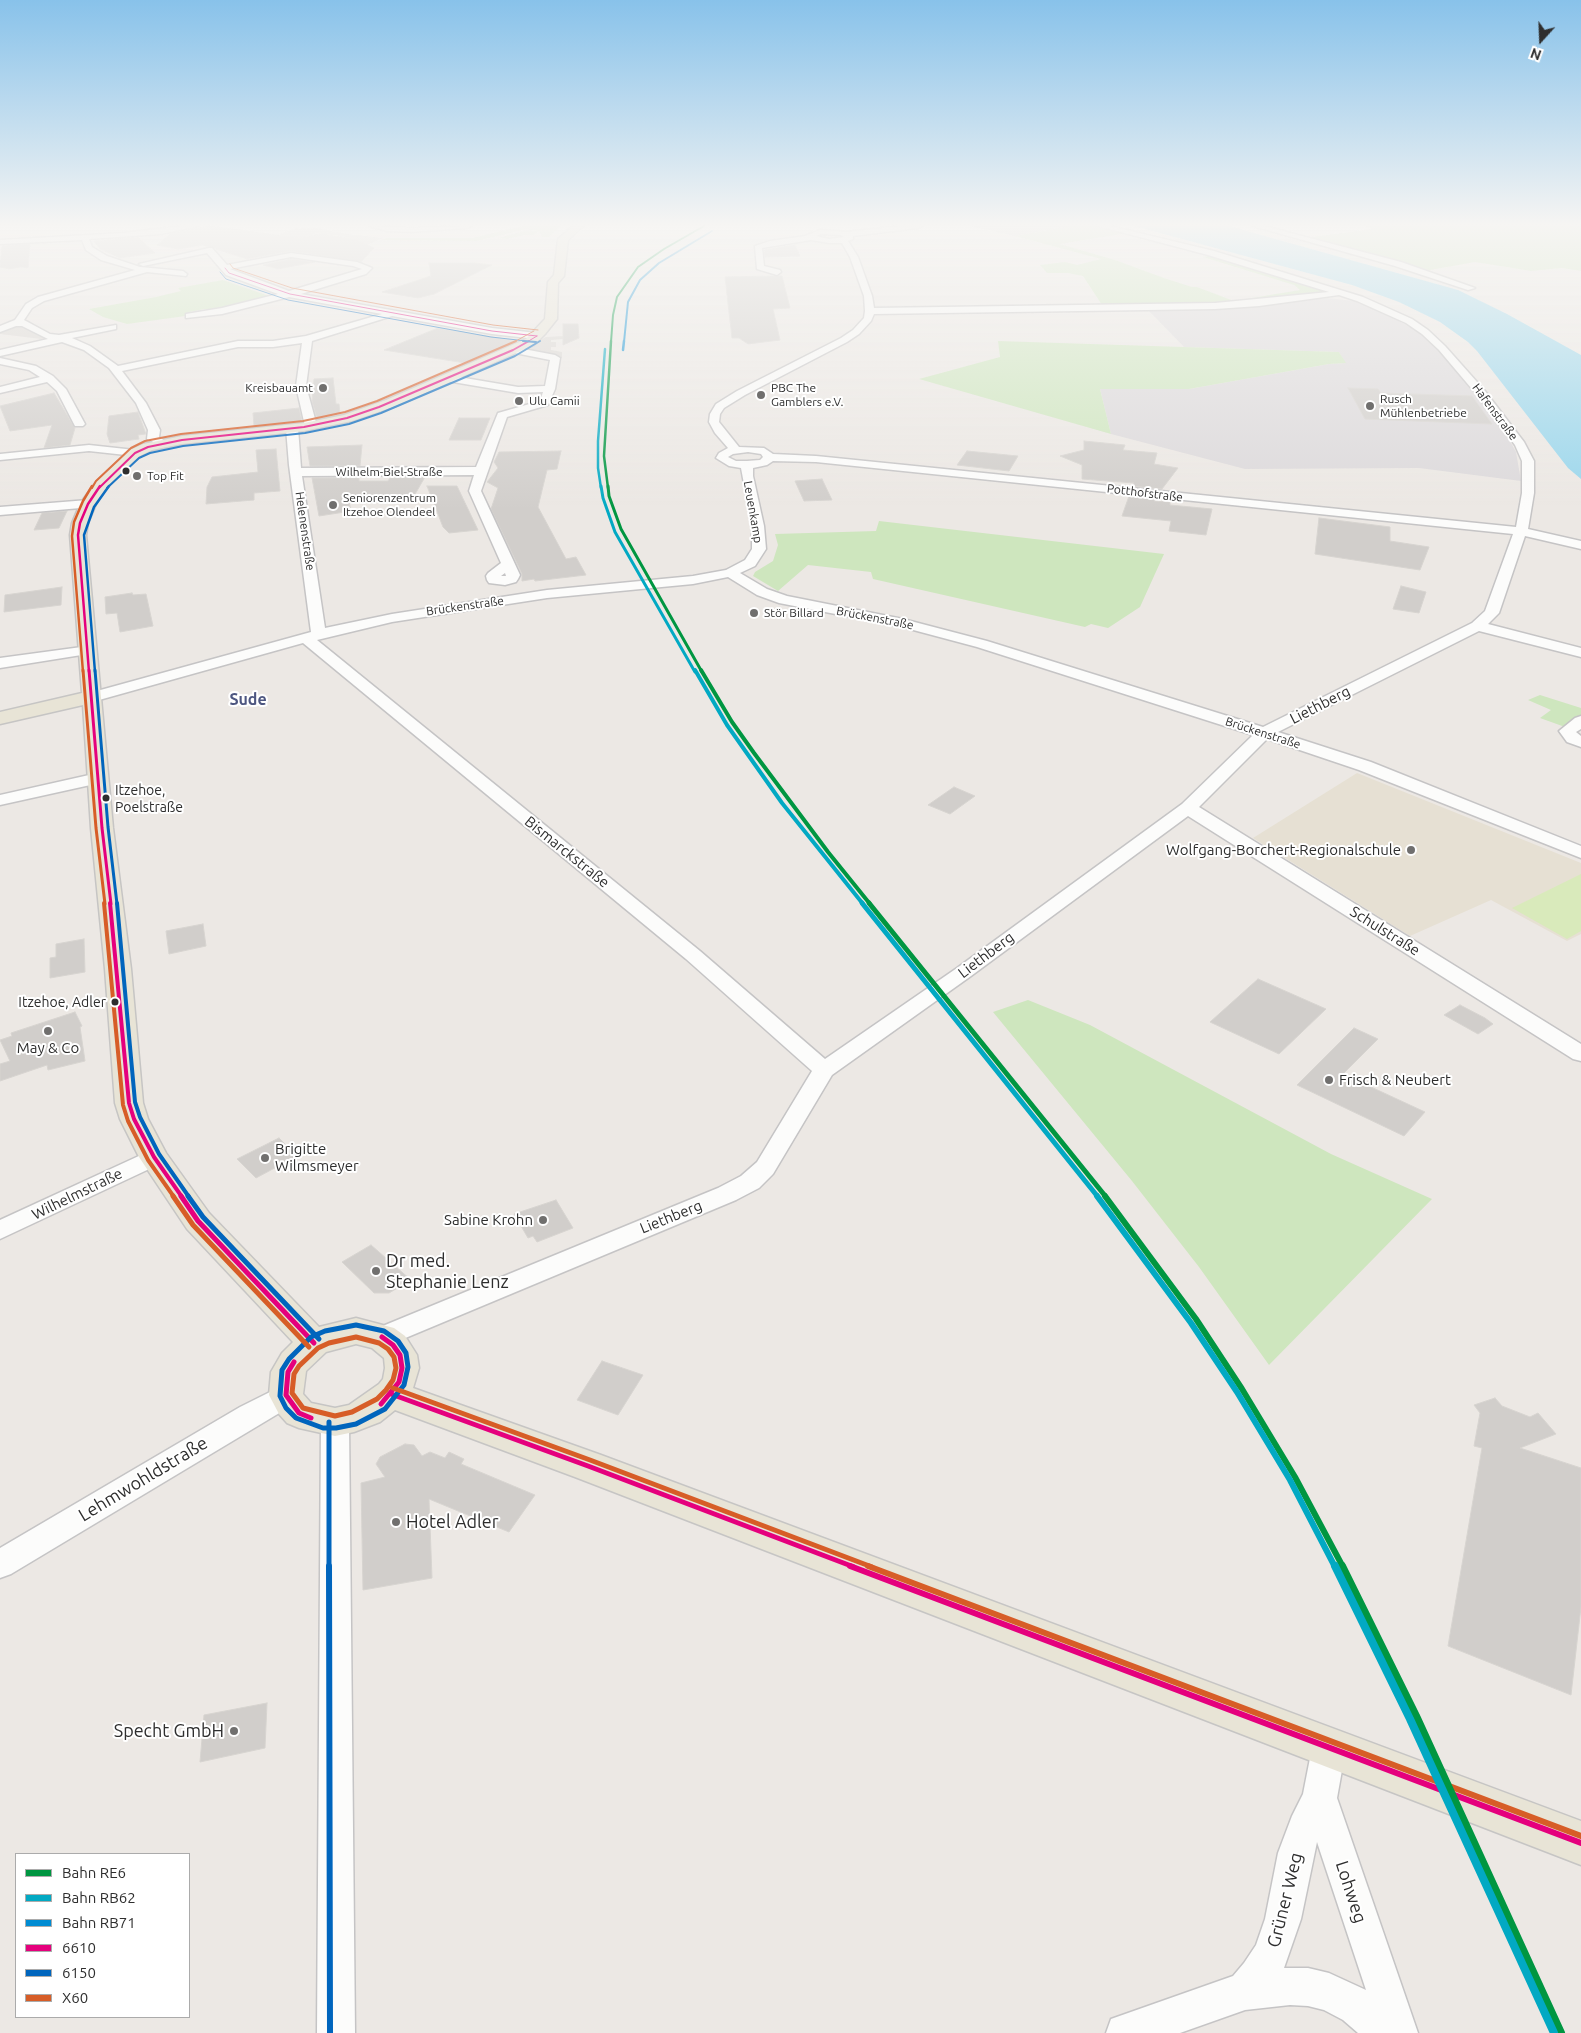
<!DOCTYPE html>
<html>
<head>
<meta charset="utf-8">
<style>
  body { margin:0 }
  #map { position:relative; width:1581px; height:2033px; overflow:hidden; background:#ece8e4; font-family:Ubuntu,sans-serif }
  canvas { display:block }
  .legend { position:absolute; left:15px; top:1853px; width:175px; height:165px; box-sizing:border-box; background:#fff; border:1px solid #ababab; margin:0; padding:6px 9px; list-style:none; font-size:15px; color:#2e2e2e }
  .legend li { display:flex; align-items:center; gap:10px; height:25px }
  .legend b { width:25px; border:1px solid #ababab }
  .north { position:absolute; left:1516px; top:15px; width:50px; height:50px; -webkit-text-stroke:4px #fff; paint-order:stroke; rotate:200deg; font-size:14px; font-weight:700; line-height:20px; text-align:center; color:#2e2e2e }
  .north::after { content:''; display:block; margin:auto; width:18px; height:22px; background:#2e2e2e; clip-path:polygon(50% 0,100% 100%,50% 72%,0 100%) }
</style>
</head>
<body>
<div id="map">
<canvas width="1581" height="2033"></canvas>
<ul class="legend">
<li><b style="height:6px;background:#009641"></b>Bahn RE6</li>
<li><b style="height:6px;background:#02a9c3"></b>Bahn RB62</li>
<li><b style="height:6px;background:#008bd2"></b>Bahn RB71</li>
<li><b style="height:6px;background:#e5007d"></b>6610</li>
<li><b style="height:6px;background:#0065bd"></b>6150</li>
<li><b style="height:6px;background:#d75d27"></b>X60</li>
</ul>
<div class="north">N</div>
</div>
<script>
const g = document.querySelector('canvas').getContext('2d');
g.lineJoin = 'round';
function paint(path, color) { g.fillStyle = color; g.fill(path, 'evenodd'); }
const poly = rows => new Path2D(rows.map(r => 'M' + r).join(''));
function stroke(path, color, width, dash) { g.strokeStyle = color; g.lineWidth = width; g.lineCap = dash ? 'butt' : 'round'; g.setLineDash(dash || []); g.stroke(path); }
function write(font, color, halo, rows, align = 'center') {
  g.font = font + ' Ubuntu,sans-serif'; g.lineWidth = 4; g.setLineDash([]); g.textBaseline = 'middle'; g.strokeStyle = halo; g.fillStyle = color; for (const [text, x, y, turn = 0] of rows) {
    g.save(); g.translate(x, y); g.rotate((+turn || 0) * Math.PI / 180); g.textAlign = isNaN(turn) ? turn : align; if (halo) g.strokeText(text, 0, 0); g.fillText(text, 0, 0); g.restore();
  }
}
paint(poly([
  [971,226,1070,226,1014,236],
  [1327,298,1355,301,1395,319,1418,331,1438,349,1506,434,1516,452,1521,481,1419,468,1245,469,1111,434,1100,389,1189,389,1329,364,1345,363,1339,352,1184,347,1146,308,1256,306]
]), '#dcd9db');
paint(poly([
  [1357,773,1581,863,1581,934,1567,941,1491,900,1410,936,1253,838]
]), '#e6e0d3');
paint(poly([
  [523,226,560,226,549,237,542,237,539,231,534,235,525,235,507,239,498,238,524,231,537,231,527,229,477,241,381,240,386,238,472,238],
  [1070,226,1096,226,1128,233,1060,244,1115,260,1164,278,1192,287,1197,287,1234,301,1300,290,1294,285,1203,257,1213,255,1324,291,1308,295,1222,304,1102,305,1083,276,1068,273,1047,273,1040,265,1065,262,1077,265,1101,259,1015,236],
  [1366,226,1581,226,1581,271,1562,268,1531,271,1475,262,1425,271,1304,238,1372,229],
  [223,280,272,297,211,312,205,309,189,312,193,315,127,324,103,317,89,309,156,297,181,291,178,288],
  [998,341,1339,352,1346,363,1329,364,1189,389,1100,389,1111,434,919,379,1000,357],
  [879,521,1164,554,1140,607,1108,628,1091,624,1085,627,873,579,871,572,808,565,778,591,753,576,755,572,773,561,778,545,775,534,876,531],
  [1540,695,1581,708,1581,715,1565,727,1540,718,1551,710,1528,700],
  [1028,1000,1090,1025,1331,1154,1432,1199,1269,1365,1199,1267,1132,1181,993,1012]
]), '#cee6be');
paint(poly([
  [1581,874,1581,931,1567,939,1512,908]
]), '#d9eabb');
paint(poly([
  [316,228,348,234,383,238,338,258,279,249,278,236,284,232,294,229],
  [317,233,342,236,355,239,357,241,296,240],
  [28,320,49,335,56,336,41,339,0,334,0,328,10,323],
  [563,336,563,339,551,340,551,342,556,342,556,347,551,347,551,350,562,352,562,358,544,359,543,357,514,353,546,337]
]), '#dad6d2');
paint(poly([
  [1134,226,1229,226,1458,290,1507,314,1581,355,1581,479,1568,468,1477,351,1468,342,1440,322,1399,302,1352,285]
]), '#99d6ec');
const building = poly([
  [209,226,300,238,325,233,328,235,355,239,374,248,361,262,291,251,247,259,203,245,178,249,157,245,170,234,209,226],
  [138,237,155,253,120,258,100,249,94,241,138,237],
  [30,244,28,268,21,267,9,269,0,267,2,246,30,244],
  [795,245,800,256,765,257,764,250,795,245],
  [291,259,315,262,278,269,263,265,291,259],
  [429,263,474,263,492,265,434,294,418,298,382,292,431,276,429,263],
  [774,276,782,276,790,308,773,309,780,340,748,344,739,338,732,338,725,277,774,276],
  [563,324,578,324,579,338,563,345,563,324],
  [438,328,517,341,465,363,384,350,438,328],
  [333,378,336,404,339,404,340,413,317,419,312,401,314,379,333,378],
  [1348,388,1378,389,1381,393,1472,396,1492,424,1365,419,1348,388],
  [54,393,75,428,70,445,44,448,52,425,10,431,0,406,54,393],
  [299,408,302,421,254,426,253,413,299,408],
  [138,412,146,434,138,435,139,439,110,443,107,434,109,416,138,412],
  [459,418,490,418,481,440,449,440,459,418],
  [1084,441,1125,445,1123,450,1157,453,1154,464,1178,468,1162,489,1132,486,1134,483,1082,479,1082,465,1060,456,1084,450,1084,441],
  [362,445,360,466,310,466,307,447,362,445],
  [276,449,280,491,254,493,254,500,206,504,207,487,212,477,258,472,256,450,276,449],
  [561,451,557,469,547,470,538,507,566,559,576,557,586,575,535,581,534,579,522,581,522,574,491,509,498,488,487,482,498,468,494,462,499,452,561,451],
  [967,451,1018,456,1009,471,957,465,967,451],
  [425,477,414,496,404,498,348,497,351,511,319,516,312,478,359,478,359,481,388,481,390,478,425,477],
  [822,479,832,500,804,501,795,481,822,479],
  [427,486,457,486,478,530,449,533,443,527,427,486],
  [1129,496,1155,499,1154,501,1170,502,1170,505,1212,509,1206,535,1169,531,1171,521,1122,516,1129,496],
  [67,511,59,528,34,530,42,513,67,511],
  [1319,518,1390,527,1390,541,1429,547,1420,570,1315,554,1319,518],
  [1401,586,1426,592,1419,613,1393,609,1401,586],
  [62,587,61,605,4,612,5,595,62,587],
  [132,593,133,595,146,594,153,626,120,632,117,613,106,614,105,597,132,593],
  [954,787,975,796,950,814,928,805,954,787],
  [203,924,206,946,169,954,166,931,203,924],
  [84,939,85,972,50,978,50,958,56,957,56,944,84,939],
  [1258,979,1326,1009,1279,1054,1210,1022,1258,979],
  [1460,1005,1485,1018,1493,1024,1478,1034,1444,1015,1460,1005],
  [75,1012,82,1026,80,1027,85,1061,48,1070,47,1065,0,1081,0,1064,10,1061,0,1040,12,1036,11,1033,75,1012],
  [1354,1028,1378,1039,1343,1074,1425,1112,1404,1136,1297,1085,1354,1028],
  [279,1138,297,1156,256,1178,237,1159,279,1138],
  [556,1200,573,1228,537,1242,533,1236,528,1238,514,1214,556,1200],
  [371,1245,411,1280,389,1293,374,1293,342,1262,371,1245],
  [602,1361,643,1375,618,1415,577,1400,602,1361],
  [1495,1398,1502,1406,1530,1417,1538,1413,1556,1434,1520,1448,1581,1468,1581,1607,1571,1695,1448,1646,1482,1448,1474,1446,1480,1413,1474,1405,1495,1398],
  [405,1444,414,1445,422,1456,430,1452,445,1458,449,1452,464,1459,461,1464,535,1495,509,1532,429,1499,432,1578,363,1590,361,1483,385,1477,376,1464,380,1457,405,1444],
  [267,1703,265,1748,200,1762,204,1715,267,1703]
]);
paint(building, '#d1cecb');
stroke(building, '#d7d4d0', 1);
const minor = poly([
  [183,226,198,226,161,234,89,239,92,247,107,256,140,267,183,271,187,274,186,276,147,272,44,301,32,308,24,320,50,334,59,335,116,325,116,329,72,338,90,346,118,366,238,341,273,341,306,336,382,314,289,297,222,314,186,318,186,314,222,308,278,294,226,275,207,253,143,266,139,264,209,248,212,248,227,265,291,253,357,262,372,268,366,274,301,294,492,328,537,333,542,336,537,339,492,334,392,316,312,341,306,386,317,426,311,429,305,426,296,386,302,343,273,347,238,347,122,371,146,403,160,430,159,437,168,443,162,446,147,439,148,430,136,403,109,368,84,350,62,342,0,356,0,350,48,339,22,326,16,326,0,332,0,326,15,320,26,304,38,297,135,270,101,260,86,250,82,240,0,244,0,240,123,233,183,226],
  [291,257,353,266,362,269,289,291,230,269,291,257],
  [370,226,411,228,471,226,467,228,411,232,387,231,370,226],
  [901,226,922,226,918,228,853,236,853,239,848,241,858,257,872,296,874,308,1215,303,1329,292,1208,255,1098,226,1110,226,1214,251,1363,297,1412,319,1428,330,1445,346,1485,391,1524,442,1534,461,1534,493,1528,529,1581,541,1581,549,1525,536,1499,613,1488,624,1581,648,1581,657,1479,631,1278,732,1371,762,1581,846,1581,858,1359,770,1267,739,1199,807,1581,1044,1581,1061,1573,1059,1188,816,971,976,832,1075,773,1174,759,1188,736,1200,391,1344,382,1347,373,1344,369,1337,373,1330,718,1188,741,1176,757,1162,812,1071,686,959,303,643,92,702,86,700,84,697,86,694,311,632,289,465,286,428,288,426,292,425,298,428,301,468,476,467,498,413,540,401,543,392,518,393,447,381,442,378,447,375,518,387,545,386,550,360,510,352,510,348,513,347,555,355,560,358,555,389,548,405,507,417,481,491,520,575,518,579,516,582,505,585,489,583,487,580,486,576,488,573,501,563,469,491,474,475,302,476,325,628,392,614,547,590,693,576,726,570,745,560,752,549,752,526,741,468,729,466,716,458,719,453,728,448,715,433,709,422,710,414,716,404,737,391,841,338,853,330,864,318,865,311,864,296,850,257,842,243,829,243,811,240,762,248,764,266,780,270,781,272,777,275,757,269,755,246,770,241,805,236,820,230,847,232,901,226],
  [821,234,841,235,844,237,829,239,816,236,821,234],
  [1339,295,1357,301,1406,323,1422,334,1439,350,1477,395,1515,445,1522,461,1522,493,1516,527,816,456,773,454,764,448,739,447,719,422,720,414,724,408,745,395,847,342,859,334,871,321,874,314,1215,309,1259,306,1339,295],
  [748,452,761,454,763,457,760,460,747,461,736,461,728,457,733,454,748,452],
  [773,461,816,462,1513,534,1485,611,1472,623,1263,727,987,641,903,619,787,596,767,589,740,573,755,566,766,549,764,526,753,476,753,468,767,465,773,461],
  [505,573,506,576,501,576,505,573],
  [728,577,757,595,779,603,902,627,977,647,1253,735,1182,804,957,968,825,1059,700,951,317,640,392,622,547,598,693,584,728,577],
  [1253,226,1264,226,1401,262,1475,288,1468,290,1395,266,1253,226],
  [0,358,36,366,53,376,66,389,85,424,83,426,75,426,57,391,47,382,0,393,0,387,40,377,29,370,0,364,0,358],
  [89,445,135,450,141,453,135,456,89,451,0,460,0,454,89,445],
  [88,500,94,504,92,507,0,515,0,507,88,500],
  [89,646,94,647,96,650,94,653,0,668,0,658,89,646],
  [1581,716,1581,729,1576,732,1581,736,1581,747,1567,742,1559,731,1575,718,1581,716],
  [98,773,104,774,107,778,104,782,0,805,0,795,98,773],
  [154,1149,162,1151,166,1157,162,1163,0,1239,0,1220,154,1149],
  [286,1384,296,1387,300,1395,296,1403,11,1574,0,1578,0,1548,240,1407,286,1384],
  [335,1410,345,1414,349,1422,355,2033,317,2033,321,1422,325,1414,335,1410],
  [1329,1731,1341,1736,1346,1748,1337,1798,1418,2033,1358,2033,1343,2020,1324,2010,1308,2006,1290,2005,1245,2010,1180,2033,1106,2033,1111,2019,1233,1976,1244,1963,1256,1945,1265,1919,1278,1853,1292,1816,1303,1794,1312,1748,1317,1736,1329,1731],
  [1317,1842,1366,1990,1329,1973,1308,1968,1284,1968,1301,1919,1317,1842]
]);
const major = poly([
  [573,226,583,226,568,240,564,276,558,283,557,319,545,334,534,345,396,406,352,421,304,431,182,444,152,450,140,456,106,488,96,504,88,523,86,535,113,828,131,969,143,1103,148,1119,166,1153,209,1213,319,1327,356,1318,394,1328,405,1336,417,1355,419,1368,413,1388,601,1455,1581,1821,1581,1865,575,1477,395,1410,380,1422,354,1432,335,1436,299,1428,287,1423,279,1414,269,1395,271,1372,282,1353,293,1342,187,1229,139,1157,120,1119,115,1103,105,969,91,828,83,705,0,724,0,712,82,693,70,535,72,523,80,504,96,482,130,450,143,444,182,436,304,423,344,415,386,400,526,339,545,319,548,282,554,275,558,239,573,226],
  [356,1344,372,1348,384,1358,385,1368,383,1379,379,1384,349,1405,335,1408,311,1403,303,1394,306,1371,326,1352,356,1344]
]);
stroke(minor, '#c5c4c5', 3);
stroke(major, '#c6c5c4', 3);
paint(minor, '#fcfcfb');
paint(major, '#e8e4d6');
stroke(poly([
  [225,268,229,273,290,294,492,331,537,336],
  [527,342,537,336]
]), '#e5007d', 1);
stroke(poly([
  [99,488,135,453,148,447,182,440,304,427,347,418,379,407,513,350,529,341]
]), '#e5007d', 2);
stroke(poly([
  [89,672,78,535,80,523,88,504,100,486]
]), '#e5007d', 2.5);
stroke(poly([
  [89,670,102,828,111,904]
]), '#e5007d', 3);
stroke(poly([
  [110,903,129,1103,134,1119,154,1157,182,1197]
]), '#e5007d', 4);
stroke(poly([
  [181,1196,198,1221,314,1343],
  [294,1362,288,1372,286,1395,299,1413,311,1418],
  [391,1394,588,1466,854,1567],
  [381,1404,399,1382,402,1368,400,1355,393,1345,382,1337]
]), '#e5007d', 5);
stroke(poly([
  [850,1566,1581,1843]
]), '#e5007d', 6);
stroke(poly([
  [220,272,226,279,288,300,491,337,535,342]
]), '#0065bd', 1);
stroke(poly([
  [523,341,536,342],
  [107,488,139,458,150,453,183,446,305,433,349,424,381,413,515,356,540,341]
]), '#0065bd', 2);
stroke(poly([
  [95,672,84,535,94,507,109,486]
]), '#0065bd', 2.5);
stroke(poly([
  [95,670,108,827,117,904]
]), '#0065bd', 3);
stroke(poly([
  [117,903,135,1102,140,1117,159,1154,189,1197]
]), '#0065bd', 4);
stroke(poly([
  [188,1196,203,1217,319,1339],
  [356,1325,384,1331,398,1341,406,1353,408,1367,404,1385,385,1409,356,1424,336,1428,323,1428,296,1418,286,1408,280,1396,282,1370,289,1359,311,1337,325,1331,356,1325],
  [329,1422,329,1567]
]), '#0065bd', 5);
stroke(poly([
  [329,1566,330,2033]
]), '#0065bd', 6);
stroke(poly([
  [230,264,233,268,292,288,493,325,538,330],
  [514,342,534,331]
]), '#d75d27', 1);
stroke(poly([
  [92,488,96,481,131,448,145,441,181,434,303,421,345,412,377,401,516,341]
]), '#d75d27', 2);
stroke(poly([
  [83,672,72,536,74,522,83,501,92,486]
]), '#d75d27', 2.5);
stroke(poly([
  [83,670,96,828,105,904]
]), '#d75d27', 3);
stroke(poly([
  [104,903,123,1105,128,1121,148,1160,174,1197]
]), '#d75d27', 4);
stroke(poly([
  [173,1196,193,1225,309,1347],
  [356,1337,379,1343,388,1349,394,1357,396,1368,393,1380,386,1390,377,1399,352,1412,335,1416,303,1408,292,1393,294,1374,299,1366,318,1348,329,1343,356,1337],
  [393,1388,590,1460,872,1567]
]), '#d75d27', 5);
stroke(poly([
  [868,1566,1581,1836]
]), '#d75d27', 6);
stroke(poly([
  [611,342,613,315,617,297,638,267,664,249,704,226]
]), '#009641', 2);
stroke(poly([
  [608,488,604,456,611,341]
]), '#009641', 2.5);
stroke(poly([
  [608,486,609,496,621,529,702,672]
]), '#009641', 3);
stroke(poly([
  [701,670,732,722,754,753,828,852,870,904]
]), '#009641', 4);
stroke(poly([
  [869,903,1106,1197]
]), '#009641', 5);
stroke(poly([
  [1105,1196,1196,1319,1242,1389,1295,1477,1343,1567]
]), '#009641', 6);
stroke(poly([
  [1342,1566,1416,1716,1561,2033]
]), '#009641', 8);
stroke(poly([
  [601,488,598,468,598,441,605,349]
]), '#02a9c3', 2.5);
stroke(poly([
  [601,486,603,498,615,532,695,672]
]), '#02a9c3', 3);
stroke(poly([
  [695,670,727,725,782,803,863,904]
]), '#02a9c3', 4);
stroke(poly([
  [862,903,1098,1197]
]), '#02a9c3', 5);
stroke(poly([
  [1097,1196,1191,1323,1237,1392,1290,1480,1335,1567]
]), '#02a9c3', 6);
stroke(poly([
  [1335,1566,1410,1719,1554,2033]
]), '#02a9c3', 8);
stroke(poly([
  [624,342,628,302,640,280,659,263,712,231]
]), '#008bd2', 2);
stroke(poly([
  [623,350,624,341]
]), '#008bd2', 2.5);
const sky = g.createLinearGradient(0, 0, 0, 510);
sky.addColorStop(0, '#88c2ea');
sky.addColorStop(0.44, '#f6f5f3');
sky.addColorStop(1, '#f6f5f300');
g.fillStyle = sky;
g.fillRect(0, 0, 1581, 510);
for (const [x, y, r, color] of [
  [323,388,5,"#706f6e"],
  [761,395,5,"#706f6e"],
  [519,401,5,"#706f6e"],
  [1370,406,5,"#706f6e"],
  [126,471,4.5,"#2e2e2e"],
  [137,476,5,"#706f6e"],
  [333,505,5,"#706f6e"],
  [754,613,5,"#706f6e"],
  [106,798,4.5,"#2e2e2e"],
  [1411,850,5,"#706f6e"],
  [115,1002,4.5,"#2e2e2e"],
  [48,1031,5,"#706f6e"],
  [1329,1080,5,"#706f6e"],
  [265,1158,5,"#706f6e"],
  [543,1220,5,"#706f6e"],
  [376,1271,5,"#706f6e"],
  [396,1522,5,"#706f6e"],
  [234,1731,5,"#706f6e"]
]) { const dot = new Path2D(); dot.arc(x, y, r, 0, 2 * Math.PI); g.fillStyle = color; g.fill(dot); stroke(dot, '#fff', 2); }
write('12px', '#2e2e2e', '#fff', [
  ["Kreisbauamt",313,388,"right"],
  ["PBC The",771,388],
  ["Gamblers e.V.",771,402],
  ["Rusch",1380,399],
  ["Mühlenbetriebe",1380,413],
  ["Ulu Camii",529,401],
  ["Top Fit",147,476],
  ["Seniorenzentrum",343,498],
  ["Itzehoe Olendeel",343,512],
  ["Stör Billard",764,613]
], 'left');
write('12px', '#2e2e2e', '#fff', [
  ["Hafenstraße",1495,412,53],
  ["Wilhelm-Biel-Straße",389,472],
  ["Potthofstraße",1145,493,7],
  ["Leuenkamp",753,512,80],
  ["Helenenstraße",305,531,82],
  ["Brückenstraße",465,606,-8],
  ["Brückenstraße",875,618,11],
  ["Brückenstraße",1263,733,18]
]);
write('14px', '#2e2e2e', '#fff', [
  ["Itzehoe,",115,790],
  ["Poelstraße",115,807],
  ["Itzehoe, Adler",106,1002,"right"]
], 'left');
write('15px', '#2e2e2e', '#fff', [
  ["Liethberg",1320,705,-27],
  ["Bismarckstraße",567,852,39],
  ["Schulstraße",1385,931,32],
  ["Liethberg",986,955,-37],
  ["Wilhelmstraße",77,1194,-26],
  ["Liethberg",671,1217,-22]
]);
write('15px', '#2e2e2e', '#fff', [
  ["Wolfgang-Borchert-Regionalschule",1401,850],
  ["May & Co",48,1048,"center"],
  ["Frisch & Neubert",1339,1080,"left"],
  ["Brigitte",275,1149,"left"],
  ["Wilmsmeyer",275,1166,"left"],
  ["Sabine Krohn",533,1220]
], 'right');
write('bold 16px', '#4d5680', '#fff', [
  ["Sude",248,700]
]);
write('18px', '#2e2e2e', '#fff', [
  ["Dr med.",386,1261],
  ["Stephanie Lenz",386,1282],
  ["Hotel Adler",406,1522],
  ["Specht GmbH",224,1731,"right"]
], 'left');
write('18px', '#2e2e2e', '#fff', [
  ["Lehmwohldstraße",143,1479,-31],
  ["Lohweg",1351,1892,72],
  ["Grüner Weg",1285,1900,-76]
]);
</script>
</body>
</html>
